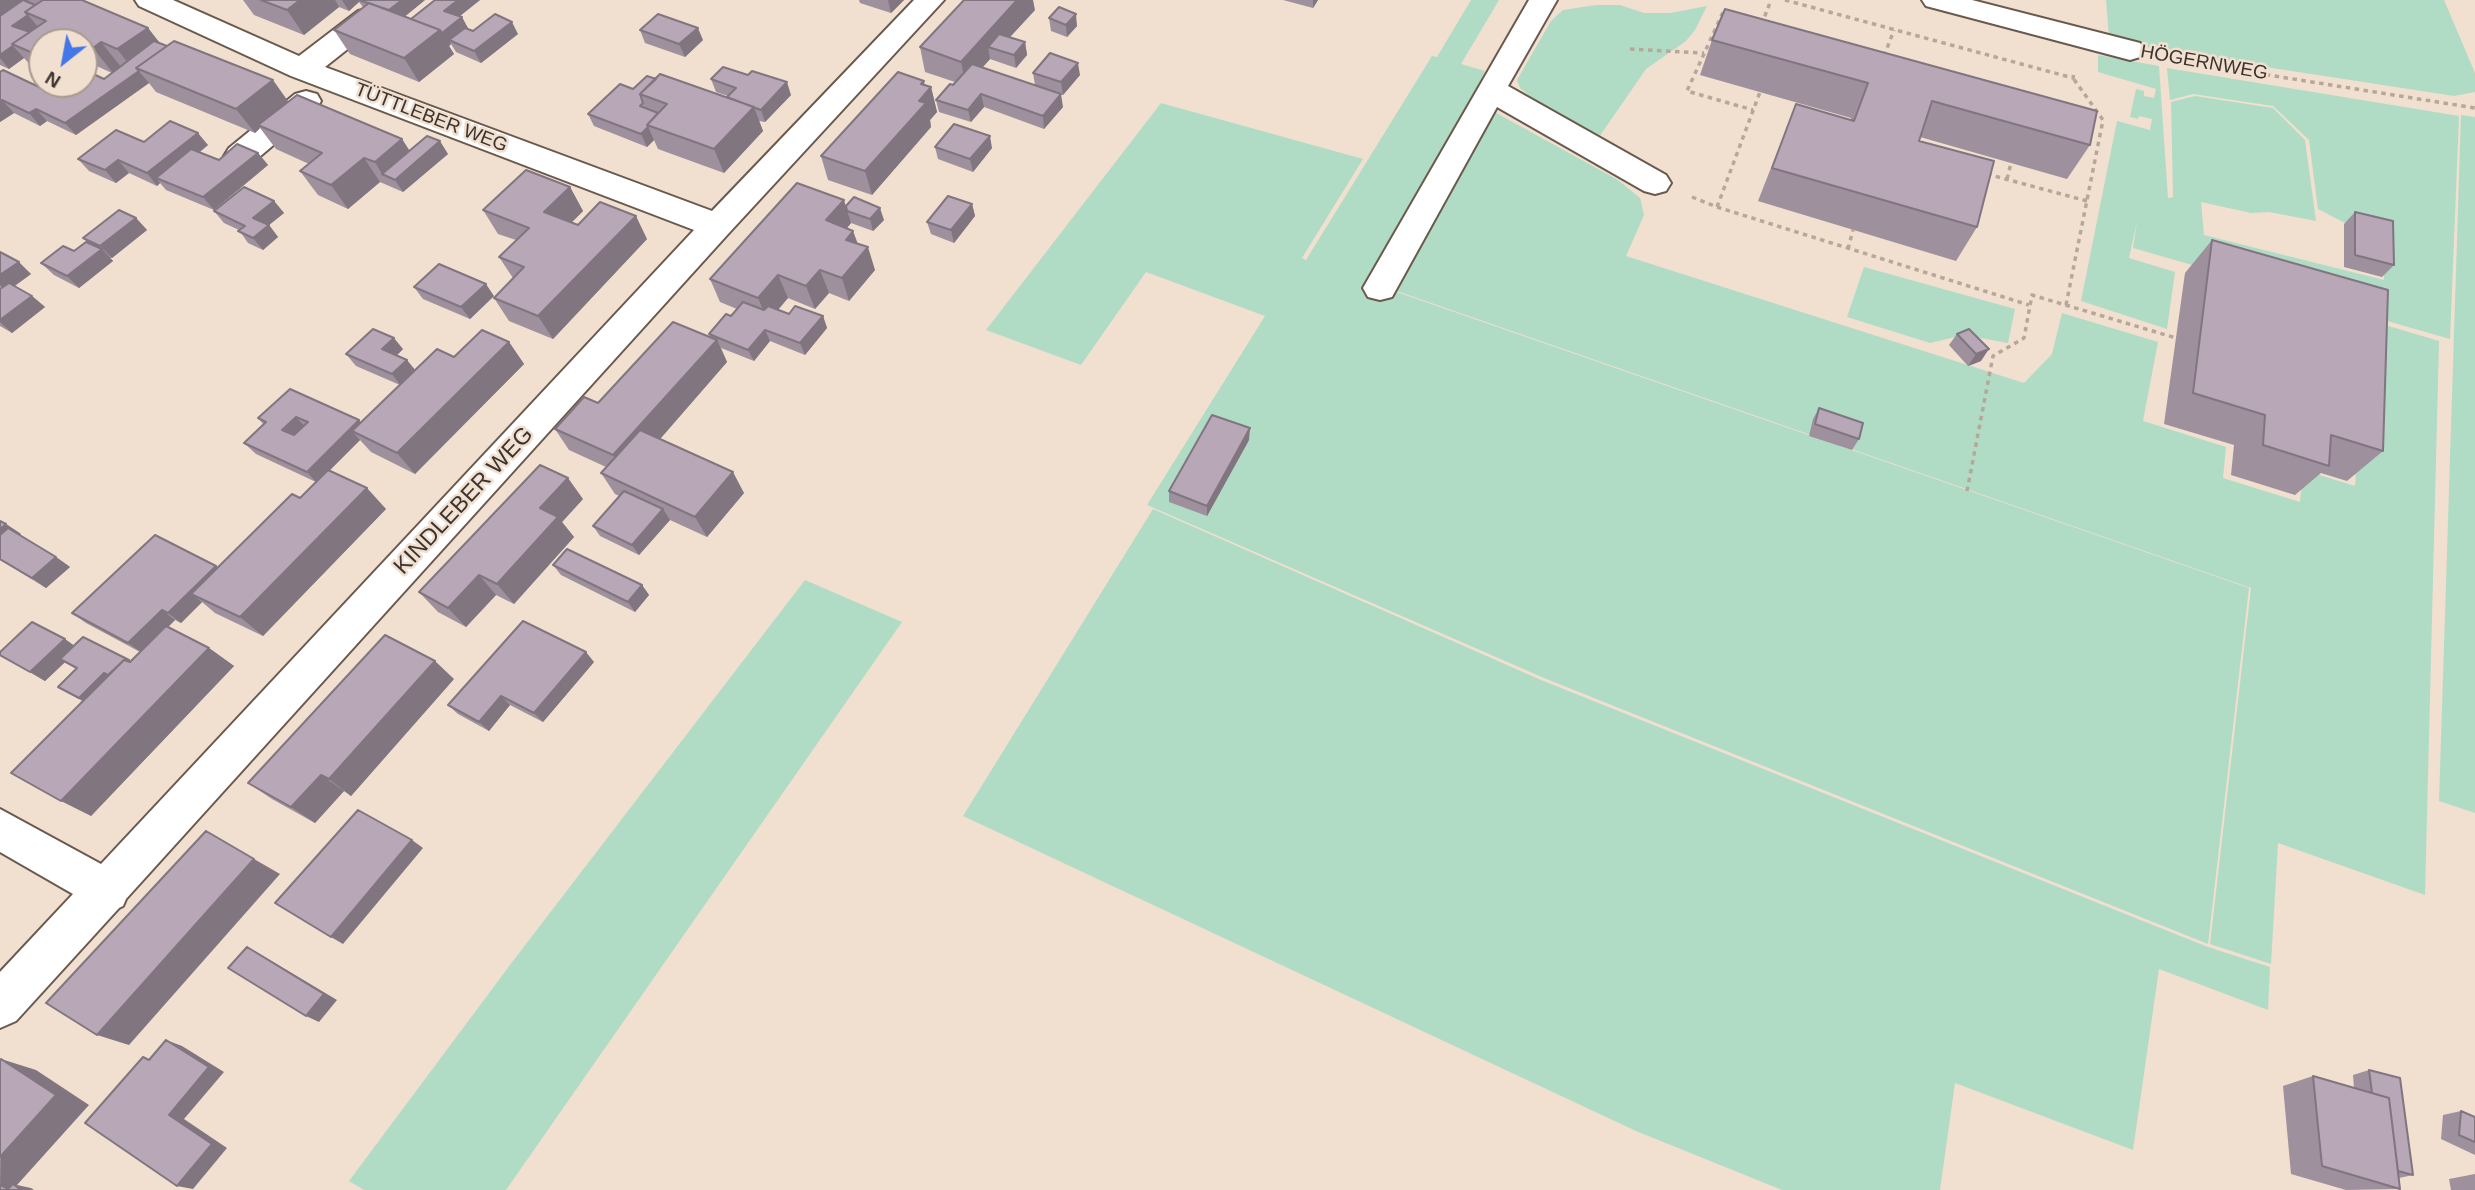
<!DOCTYPE html>
<html>
<head>
<meta charset="utf-8">
<style>
  body { margin:0 }
  #map { position:relative; width:2475px; height:1190px; overflow:hidden; background:#f1dfd0; font-family:Arial,sans-serif }
  canvas { display:block }
  .north { position:absolute; left:28px; top:28px; width:70px; height:70px; box-sizing:border-box; background:#f1dfd0; border:2px solid #a89b8f; border-radius:50%; rotate:211deg; font-size:19px; font-weight:700; line-height:28px; text-align:center; color:#3b342e }
  .north::after { content:''; display:block; margin:auto; width:24px; height:32px; background:#4376e7; clip-path:polygon(50% 0,100% 100%,50% 72%,0 100%) }
</style>
</head>
<body>
<div id="map">
<canvas width="2475" height="1190"></canvas>
<div class="north">N</div>
</div>
<script>
const g = document.querySelector('canvas').getContext('2d');
g.lineJoin = 'round';
function paint(path, color) { g.fillStyle = color; g.fill(path, 'evenodd'); }
const poly = rows => new Path2D(rows.map(r => 'M' + r).join(''));
function stroke(path, color, width, dash) { g.strokeStyle = color; g.lineWidth = width; g.lineCap = dash ? 'butt' : 'round'; g.setLineDash(dash || []); g.stroke(path); }
function write(font, color, halo, rows, align = 'center') {
  g.font = font + ' Arial,sans-serif'; g.lineWidth = 5; g.setLineDash([]); g.textBaseline = 'middle'; g.strokeStyle = halo; g.fillStyle = color; for (const [text, x, y, turn = 0] of rows) {
    g.save(); g.translate(x, y); g.rotate((+turn || 0) * Math.PI / 180); g.textAlign = isNaN(turn) ? turn : align; if (halo) g.strokeText(text, 0, 0); g.fillText(text, 0, 0); g.restore();
  }
}
paint(poly([
  [1471,0,1499,0,1461,64,1485,71,1471,99,1618,180,1640,198,1644,215,1626,256,2024,383,2052,354,2062,313,2158,342,2143,421,2226,447,2223,478,2300,502,2303,470,2355,486,2365,319,2439,341,2425,895,2278,843,2271,964,2210,944,2251,588,1391,289,1388,289,2249,588,2208,944,1544,678,1147,505,1265,316,1146,272,1081,365,986,330,1161,103,1363,159,1302,258,1306,260,1432,56,1437,57],
  [2106,0,2444,0,2475,73,2475,92,2454,96,2162,51,2109,37],
  [1596,5,1620,5,1644,13,1670,13,1707,6,1695,30,1686,41,1646,69,1597,140,1556,117,1520,88,1517,80,1551,21,1563,10],
  [2098,55,2159,66,2168,198,2173,197,2171,102,2195,96,2273,108,2305,140,2316,221,2269,212,2251,213,2201,202,2204,235,2384,280,2384,232,2343,222,2318,209,2309,140,2273,106,2193,94,2170,100,2167,68,2459,116,2450,339,2133,248,2137,221,2129,258,2175,272,2167,329,2081,301,2117,121,2150,130,2152,119,2139,116,2138,119,2130,117,2136,89,2144,91,2144,96,2154,98,2156,89,2098,72],
  [2461,115,2475,117,2475,813,2439,801],
  [1864,267,2015,309,2008,343,1964,335,1930,343,1847,317],
  [1153,509,1541,680,2208,947,2270,967,2268,1010,2159,969,2133,1150,1955,1083,1940,1190,1782,1190,1636,1131,963,816],
  [805,580,902,622,506,1190,364,1190,349,1181,513,961]
]), '#b0dcc5');
const minor = poly([
  [135,0,173,0,299,56,358,11,368,9,378,11,382,18,378,25,325,67,712,211,914,0,944,0,728,234,126,899,123,906,119,908,16,1021,0,1028,0,972,73,894,0,852,0,809,101,864,694,230,291,76,139,6,135,0],
  [1529,0,1557,0,1508,86,1666,175,1671,183,1666,191,1655,194,1644,191,1497,107,1392,297,1380,300,1368,297,1363,288,1529,0],
  [1922,0,1972,0,2140,43,2145,50,2140,57,2130,60,1926,6,1922,0],
  [306,91,317,94,321,101,317,108,251,164,240,167,229,164,224,156,229,148,295,94,306,91]
]);
stroke(minor, '#6a5a4d', 4);
stroke(poly([
  [1785,0,2073,78,2074,72],
  [1730,12,1724,10,1687,91,1753,110],
  [1759,20,1763,21,1771,0],
  [1630,49,1704,53],
  [1884,56,1894,30],
  [2168,59,2475,108],
  [1987,174,2087,201],
  [2007,179,2011,163],
  [1692,197,1717,207,1760,92],
  [1717,207,2029,305],
  [1848,249,1853,230],
  [2066,305,2103,120,2073,78],
  [1967,491,1993,356,2024,338,2032,295,2176,338]
]), '#b6a79b', 3.5, [4.5, 4.5]);
paint(minor, '#fff');
paint(poly([
  [0,0,82,0,148,28,160,44,289,102,402,139,410,151,448,154,403,192,380,182,348,209,318,195,300,171,309,164,276,149,260,128,255,133,156,92,149,83,76,135,47,121,40,126,14,113,0,122,0,72,58,96,104,79,112,73,90,63,84,67,84,42,42,42,42,72,34,69,24,58,9,69,0,65],
  [243,0,425,0,405,16,411,19,435,0,480,0,460,16,462,17,468,29,473,31,518,34,481,63,456,52,451,44,449,46,454,54,419,82,350,54,334,30,363,7,359,2,349,11,339,7,304,35,254,15],
  [859,0,904,0,891,13,860,3],
  [1283,0,1318,0,1313,8],
  [1035,10,1010,37,1025,42,1027,55,1016,68,990,59,982,68,1063,107,1044,129,984,107,971,122,939,112,936,100,955,82,925,72,920,47],
  [1049,18,1077,26,1067,37,1051,31],
  [640,30,703,40,685,57,645,43],
  [1712,40,2090,145,2067,179,1920,137,1919,141,1977,227,1956,261,1758,201,1796,104,1851,120,1851,118,1700,75],
  [1033,73,1080,75,1063,95,1035,85],
  [656,79,727,97,728,96,716,92,711,79,791,95,765,122,759,121,763,131,724,173,658,149,654,140,647,147,594,126,588,114,633,89],
  [925,85,931,87,937,112,930,120,931,127,872,195,828,180,821,156],
  [144,142,208,145,200,152,219,160,258,153,268,165,214,210,166,190,160,183,157,186,129,173,116,183,89,171,78,159],
  [935,147,992,148,973,172,938,159],
  [570,187,583,211,571,223,578,225,647,239,553,339,509,321,494,298,513,278,499,257,516,240,498,234,483,210],
  [274,201,284,213,269,225,278,237,263,250,248,243,239,230,224,223,214,211],
  [972,204,975,216,954,243,931,234,927,222],
  [846,206,884,220,873,231,851,223,847,228,853,231,858,244,875,270,849,301,829,293,815,309,788,298,778,310,789,314,823,316,827,328,805,355,770,341,754,361,721,348,727,362,660,439,744,493,707,537,670,520,639,555,600,536,593,526,619,496,615,494,601,473,606,467,569,450,555,429,710,337,709,334,731,316,737,309,720,302,710,279],
  [2355,212,2394,265,2382,277,2344,267,2344,224],
  [136,218,147,230,112,258,110,258,113,261,79,288,54,275,41,263,74,251,87,242,83,238],
  [2212,240,2383,451,2347,481,2321,473,2295,495,2231,475,2234,445,2164,424,2185,273],
  [0,252,31,274,15,286,32,296,45,307,12,333,0,326,0,289,2,288,0,287],
  [414,287,494,296,470,319,423,299],
  [1969,329,1981,361,1968,366,1949,345,1957,334],
  [509,342,524,364,415,474,371,452,360,440,329,471,386,509,263,636,215,613,202,602,181,623,175,620,168,627,209,648,234,666,91,816,82,701,58,687,76,669,65,662,45,681,0,655,74,645,130,661,140,652,86,623,72,613,216,566,218,567,300,498,316,482,256,454,244,443,264,425,258,418,290,389,361,422,400,385,356,366,346,354,403,349,397,355,415,370,454,357],
  [1819,408,1859,439,1852,450,1809,436,1813,419],
  [1249,440,1207,516,1169,502,1169,491],
  [583,499,562,522,574,537,514,604,496,595,466,627,438,612,419,592],
  [0,521,6,524,21,534,20,535,56,557,70,567,46,588,0,560],
  [553,565,642,585,649,595,635,612,561,575],
  [594,662,543,722,510,705,489,731,458,714,448,705],
  [454,679,351,796,344,791,315,823,272,799,248,783],
  [2369,1070,2413,1175,2399,1178,2400,1189,2346,1190,2291,1174,2283,1086,2313,1076,2354,1088,2353,1075],
  [2461,1111,2475,1117,2475,1155,2441,1139,2443,1115],
  [2475,1174,2475,1190,2451,1190,2449,1179]
]), '#9e909d');
paint(poly([
  [0,0,27,0,29,1,0,20],
  [300,0,335,0,339,7,304,35,287,10],
  [342,0,358,0,359,2,349,11],
  [402,0,425,0,397,23,389,10],
  [458,0,480,0,451,23,444,11],
  [888,0,904,0,891,13],
  [1017,0,1033,0,1035,10,998,50,988,47,990,59,966,86,961,62],
  [1313,0,1318,0,1313,8],
  [1076,14,1077,26,1067,37,1066,25],
  [28,15,39,28,24,38,12,26],
  [462,17,469,30,449,40,451,44,449,46,454,54,419,82,404,58,440,30],
  [512,22,518,34,481,63,474,51],
  [148,28,167,52,136,68,149,83,76,135,65,123,136,73,117,49],
  [698,28,703,40,685,57,679,44],
  [101,42,121,67,113,73,93,48],
  [1025,42,1027,55,1016,68,1014,55],
  [13,46,24,58,9,69,0,58,0,55],
  [84,56,90,63,84,67],
  [1078,63,1080,75,1063,95,1061,82],
  [273,80,290,104,258,125,260,128,255,133,236,109],
  [924,81,926,93,931,87,937,112,930,120,931,127,872,195,865,171,919,101,921,84],
  [787,82,791,95,765,122,761,110],
  [981,94,984,107,971,122,968,110],
  [1061,94,1063,107,1044,129,1043,116],
  [2,100,14,113,0,122,0,102],
  [754,107,763,131,724,173,714,149],
  [36,109,47,121,40,126,29,113],
  [648,127,654,140,647,147,641,134],
  [198,133,208,145,163,181,156,178,160,183,157,186,147,173],
  [990,136,992,148,973,172,970,159],
  [402,139,416,162,440,141,448,154,403,192,395,180,382,174,375,162],
  [258,153,268,165,214,210,203,197],
  [364,158,380,182,348,209,331,185],
  [118,160,129,173,116,183,105,170],
  [570,187,583,211,558,236,544,212],
  [844,200,851,223,834,244,826,220],
  [274,201,284,213,269,225,278,237,263,250,253,238,253,218],
  [972,204,975,216,954,243,951,230],
  [880,208,884,220,873,231,870,219],
  [636,216,647,239,553,339,538,316],
  [136,218,147,230,112,258,100,246],
  [853,231,861,254,846,240],
  [868,247,875,270,849,301,842,278],
  [102,249,113,261,79,288,67,276],
  [19,262,31,274,7,291,0,285,0,275],
  [820,270,829,293,815,309,806,286],
  [778,275,788,298,768,321,758,298],
  [486,284,494,296,470,319,461,307],
  [32,296,45,307,12,333,0,322,0,320],
  [823,316,827,328,805,355,800,343],
  [765,330,770,341,754,361,748,350],
  [394,338,403,349,391,361,382,349],
  [717,340,727,362,627,477,613,455],
  [509,342,524,364,415,474,397,453],
  [1989,349,1981,361,1968,366,1976,354],
  [407,360,416,371,401,386,392,374],
  [296,417,306,428,292,441,282,430],
  [359,420,369,431,352,431,360,440,317,483,307,472],
  [1250,428,1249,440,1207,516,1207,506],
  [733,472,744,493,707,537,695,517],
  [568,478,583,499,562,522,574,537,514,604,497,584,540,508],
  [367,488,386,509,263,636,240,617],
  [663,509,670,520,639,555,632,545],
  [6,524,21,534,0,553,0,529],
  [56,557,70,567,46,588,32,578],
  [216,566,228,576,191,594,202,602,181,623,168,613],
  [479,575,496,595,466,627,448,608],
  [642,585,649,595,635,612,628,602],
  [162,610,175,620,142,653,128,643],
  [65,639,79,649,45,681,30,672],
  [209,648,234,666,91,816,61,801],
  [586,652,594,662,543,722,534,713],
  [435,661,454,679,351,796,329,779],
  [104,673,118,683,93,707,79,698],
  [501,696,510,705,489,731,479,722],
  [321,775,344,791,315,823,291,807],
  [412,840,423,848,343,944,331,937],
  [254,859,280,874,129,1045,97,1035],
  [247,947,260,954,337,1000,319,1022,306,1016],
  [166,1040,182,1046,224,1072,184,1119,227,1148,193,1189,177,1186,169,1115],
  [1,1059,36,1070,89,1105,17,1185,31,1188,34,1190,0,1190]
]), '#817580');
const building = poly([
  [23,0,35,5,25,12,28,15,12,26,30,32,12,44,14,45,0,55,0,16,23,0],
  [43,0,82,0,148,28,117,49,101,42,93,48,84,45,84,42,78,42,69,38,64,42,42,42,42,57,12,44,46,21,25,12,43,0],
  [261,0,300,0,287,10,261,0],
  [359,0,402,0,389,10,359,0],
  [435,0,458,0,444,11,462,17,442,33,440,30,411,19,435,0],
  [964,0,1017,0,961,62,920,47,964,0],
  [369,3,440,30,404,58,334,30,369,3],
  [1059,7,1076,14,1066,25,1049,18,1059,7],
  [1725,9,2097,111,2090,145,1932,101,1919,141,1994,161,1977,227,1772,168,1796,104,1854,121,1868,83,1712,40,1725,9],
  [495,14,512,22,474,51,449,40,465,28,473,31,495,14],
  [658,14,698,28,679,44,640,30,658,14],
  [999,34,1025,42,1014,55,988,47,999,34],
  [154,41,167,46,136,68,139,71,65,123,36,109,29,113,2,100,0,102,0,72,3,70,58,96,75,84,84,84,84,78,91,73,104,79,154,41],
  [174,41,273,80,236,109,136,68,174,41],
  [1050,53,1078,63,1061,82,1033,73,1050,53],
  [972,64,1061,94,1043,116,981,94,968,110,936,100,950,84,953,85,972,64],
  [723,67,748,75,752,71,787,82,761,110,727,97,736,88,711,79,723,67],
  [898,72,924,81,921,84,931,87,919,101,926,103,865,171,821,156,898,72],
  [660,74,754,107,714,149,695,142,647,125,667,104,640,94,660,74],
  [647,76,656,79,640,94,643,103,640,106,658,113,647,125,648,127,641,134,588,114,620,84,633,89,647,76],
  [297,95,402,139,375,162,364,158,331,185,300,171,322,153,258,125,297,95],
  [170,121,198,133,147,173,118,160,105,170,78,159,116,130,144,142,170,121],
  [954,124,990,136,970,159,935,147,954,124],
  [427,136,440,141,395,180,382,174,427,136],
  [237,144,258,153,203,197,156,178,191,149,219,160,237,144],
  [526,170,570,187,544,212,578,225,600,202,636,216,538,316,494,298,524,267,499,257,529,228,483,210,526,170],
  [797,183,844,200,826,220,853,231,846,240,868,247,842,278,820,270,806,286,778,275,758,298,710,279,797,183],
  [244,187,274,201,253,218,269,225,253,238,238,231,245,226,214,211,244,187],
  [948,196,972,204,951,230,927,222,948,196],
  [854,197,880,208,870,219,847,211,846,206,854,197],
  [119,210,136,218,100,246,83,238,119,210],
  [2355,212,2393,221,2394,265,2355,255,2355,212],
  [2212,240,2388,290,2383,451,2331,435,2329,466,2263,445,2265,415,2193,393,2212,240],
  [86,242,102,249,67,276,41,263,63,246,74,251,86,242],
  [0,252,19,262,0,275,0,252],
  [439,264,486,284,461,307,414,287,439,264],
  [9,283,32,296,0,320,0,289,9,283],
  [743,302,764,310,768,306,789,314,795,306,823,316,800,343,765,330,748,350,709,334,726,314,731,316,743,302],
  [673,322,717,340,613,455,555,429,584,397,598,403,673,322],
  [373,329,394,338,382,349,407,360,392,374,346,354,373,329],
  [1969,329,1989,349,1976,354,1957,334,1969,329],
  [482,330,509,342,397,453,352,431,437,349,454,357,482,330],
  [290,389,359,420,307,472,244,443,266,422,258,418,290,389],
  [296,417,308,422,294,435,282,430,296,417],
  [1819,408,1863,423,1859,439,1815,424,1819,408],
  [1212,415,1250,428,1207,506,1169,491,1212,415],
  [640,430,733,472,695,517,601,473,640,430],
  [540,465,568,478,540,508,558,517,497,584,479,575,448,608,419,592,540,465],
  [328,470,367,488,240,617,191,594,292,494,300,498,328,470],
  [624,491,663,509,632,545,593,526,624,491],
  [0,521,6,524,0,529,0,521],
  [8,528,56,557,32,578,0,559,0,535,8,528],
  [155,535,216,566,168,613,162,610,128,643,72,613,155,535],
  [567,549,642,585,628,602,553,565,567,549],
  [523,621,586,652,534,713,501,696,479,722,448,705,523,621],
  [32,622,65,639,30,672,0,655,0,652,32,622],
  [166,626,209,648,61,801,11,773,124,660,130,662,166,626],
  [385,635,435,661,329,779,321,775,291,807,248,783,385,635],
  [83,637,129,660,128,661,124,660,108,675,104,673,79,698,58,687,77,668,60,659,83,637],
  [358,810,412,840,331,937,275,903,358,810],
  [206,831,254,859,97,1035,46,1003,206,831],
  [247,947,324,994,306,1016,228,968,247,947],
  [166,1040,209,1067,169,1115,212,1144,177,1186,85,1123,143,1057,149,1060,166,1040],
  [1,1059,56,1095,0,1157,0,1061,1,1059],
  [2369,1070,2400,1078,2413,1175,2398,1171,2389,1098,2372,1093,2369,1070],
  [2313,1076,2389,1098,2400,1189,2322,1166,2313,1076],
  [2461,1111,2475,1117,2475,1142,2459,1135,2461,1111],
  [13,1184,21,1190,0,1190,0,1185,8,1189,13,1184]
]);
paint(building, '#b8a7b7');
stroke(building, '#817580', 2);
write('19px', '#3b342e', '#f1dfd0', [
  ["HÖGERNWEG",2204,63,10],
  ["TÜTTLEBER WEG",431,118,21]
]);
write('23px', '#3b342e', '#f1dfd0', [
  ["KINDLEBER WEG",464,501,-47]
]);
</script>
</body>
</html>
